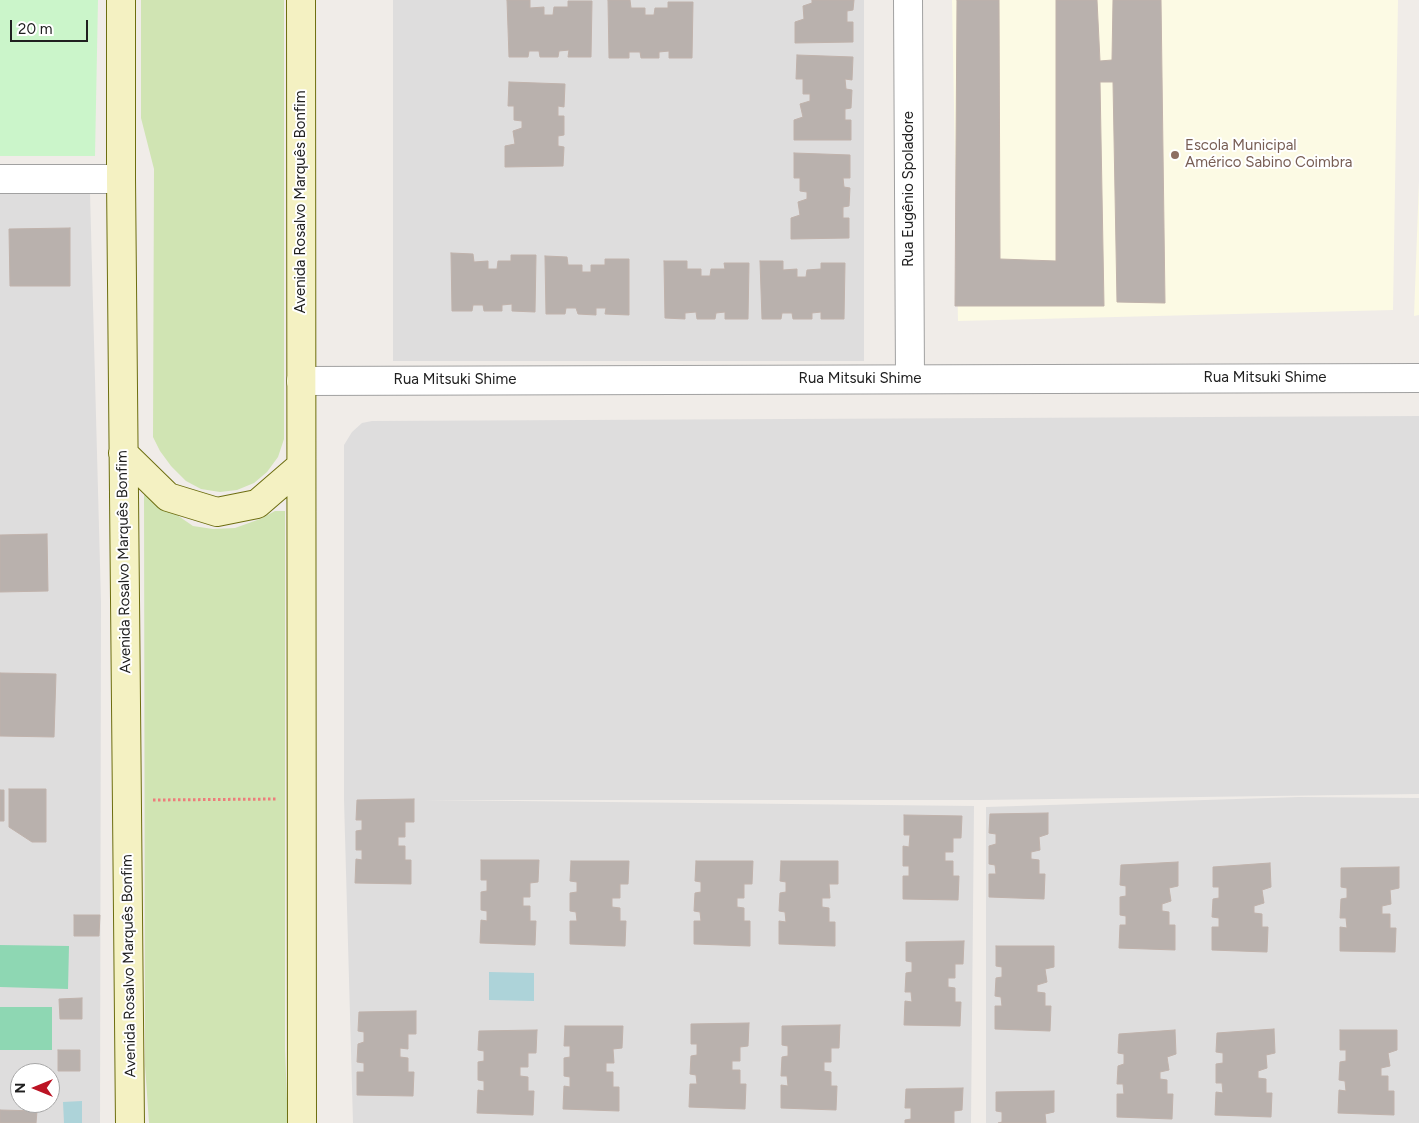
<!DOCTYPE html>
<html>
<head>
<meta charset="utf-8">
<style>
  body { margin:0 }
  #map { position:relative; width:1419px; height:1123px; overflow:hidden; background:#f0ece8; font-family:Figtree,sans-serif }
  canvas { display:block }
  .north { position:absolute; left:10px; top:1063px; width:50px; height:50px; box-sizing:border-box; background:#fff; border:1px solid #a6a6a6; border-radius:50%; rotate:270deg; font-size:14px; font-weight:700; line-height:20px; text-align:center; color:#202020 }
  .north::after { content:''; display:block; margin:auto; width:18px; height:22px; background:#bc1424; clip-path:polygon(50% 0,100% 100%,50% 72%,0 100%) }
  .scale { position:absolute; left:10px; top:20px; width:78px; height:22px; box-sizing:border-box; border:2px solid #202020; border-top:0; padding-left:6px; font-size:15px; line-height:18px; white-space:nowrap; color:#202020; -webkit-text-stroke:4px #fff; paint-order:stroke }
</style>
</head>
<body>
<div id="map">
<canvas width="1419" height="1123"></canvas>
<div class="north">N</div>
<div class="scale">20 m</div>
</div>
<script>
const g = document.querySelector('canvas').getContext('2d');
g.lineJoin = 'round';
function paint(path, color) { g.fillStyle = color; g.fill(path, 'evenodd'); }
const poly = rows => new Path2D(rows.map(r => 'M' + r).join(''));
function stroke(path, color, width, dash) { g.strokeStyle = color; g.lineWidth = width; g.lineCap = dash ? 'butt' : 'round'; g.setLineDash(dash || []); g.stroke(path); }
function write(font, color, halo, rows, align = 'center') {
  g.font = font + ' Figtree,sans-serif'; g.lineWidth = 4; g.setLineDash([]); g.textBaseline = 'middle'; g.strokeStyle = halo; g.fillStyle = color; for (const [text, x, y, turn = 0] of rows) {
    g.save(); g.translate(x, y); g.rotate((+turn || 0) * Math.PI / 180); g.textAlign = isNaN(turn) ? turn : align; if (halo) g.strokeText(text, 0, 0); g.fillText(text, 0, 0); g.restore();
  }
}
paint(poly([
  [393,0,864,0,864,361,393,361],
  [90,193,101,602,100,1123,0,1123,0,194],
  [20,1073,50,1073,50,1103,20,1103],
  [1419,416,1419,794,980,800,424,800,974,806,971,1123,353,1123,344,800,344,445,352,432,362,423,372,421],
  [1299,797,1419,798,1419,1123,986,1123,986,807]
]), '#dedddd');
paint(poly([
  [952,0,1398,0,1393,310,958,321],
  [1419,181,1419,315,1414,316]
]), '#fcfae4');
paint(poly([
  [141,0,284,0,284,439,278,457,267,472,254,483,237,490,220,492,201,489,186,481,171,466,160,451,153,437,154,169,141,118],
  [144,490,158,502,193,526,213,529,235,528,260,519,275,511,285,511,285,1050,288,1123,149,1123,145,1065]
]), '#d0e4b3');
paint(poly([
  [0,0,98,0,95,156,0,156]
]), '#cbf5ca');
paint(poly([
  [0,945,69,946,68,989,0,987],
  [0,1007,52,1007,52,1050,0,1050]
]), '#8ed7b3');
paint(poly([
  [489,972,534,973,534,1001,489,1000],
  [82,1101,82,1123,64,1123,63,1102]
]), '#add3d9');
const building = poly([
  [507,0,530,0,530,8,544,7,544,15,553,15,554,7,568,7,568,1,592,1,591,57,568,57,569,50,559,51,558,57,540,57,539,51,529,51,528,57,509,57,507,0],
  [608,0,630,0,631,8,645,8,645,15,654,15,655,8,668,8,668,2,693,2,692,58,669,58,669,51,659,52,659,58,641,58,640,52,629,52,629,58,609,58,608,0],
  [812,0,854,0,853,10,847,11,847,22,853,22,853,42,795,43,795,22,804,19,803,6,812,3,812,0],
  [957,0,999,0,1000,259,1056,261,1056,0,1097,0,1100,61,1112,60,1113,0,1161,0,1165,303,1117,302,1113,82,1100,82,1104,306,955,306,957,0],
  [797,55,853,57,852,80,845,79,846,89,852,90,851,108,845,109,845,120,851,120,851,140,794,140,794,120,803,117,800,104,810,101,810,94,803,94,803,79,796,79,797,55],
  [509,82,565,84,564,107,558,106,558,116,564,116,564,135,558,136,558,146,564,147,563,166,505,167,505,146,515,144,513,131,522,128,522,121,514,120,514,106,508,106,509,82],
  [794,153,850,155,850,178,843,178,844,187,850,188,849,206,843,207,843,218,849,218,849,238,791,239,791,218,800,215,798,202,807,199,807,192,800,191,800,178,794,178,794,153],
  [70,228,70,286,10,286,9,229,70,228],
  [451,253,473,254,474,262,488,261,488,269,497,269,498,261,511,261,511,255,536,255,535,312,512,311,512,304,502,305,502,311,484,311,483,305,473,305,472,311,452,311,451,253],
  [545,256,567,257,568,265,582,265,582,272,591,272,591,265,605,265,605,259,629,259,629,315,605,314,606,308,596,308,596,315,578,314,576,308,566,308,565,314,546,314,545,256],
  [664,261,687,261,687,269,701,269,701,276,710,276,711,269,725,269,724,263,749,263,748,319,725,319,725,312,716,313,715,319,697,319,696,312,685,313,685,319,665,318,664,261],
  [760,261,783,261,783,270,797,269,797,277,806,277,807,270,821,269,821,263,845,263,844,319,821,319,821,312,812,313,812,319,793,319,792,313,782,313,781,319,762,319,760,261],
  [47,534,48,591,0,592,0,535,47,534],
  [0,673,56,674,54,737,0,736,0,673],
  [9,789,46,789,46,842,32,842,9,827,9,789],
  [0,790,4,790,4,821,0,821,0,790],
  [414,799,414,822,405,822,405,837,398,837,398,846,405,846,405,860,411,860,411,884,355,883,356,859,362,860,362,850,356,850,356,831,362,830,362,820,356,820,357,800,414,799],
  [1048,813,1048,834,1039,837,1040,850,1031,852,1031,859,1039,860,1039,874,1045,874,1044,899,989,897,989,874,996,874,995,865,989,864,989,846,996,844,996,834,989,833,990,814,1048,813],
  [904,815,962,816,961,838,953,838,953,852,945,852,945,861,953,861,953,876,959,876,958,900,903,899,903,876,909,876,909,866,903,866,903,846,909,847,910,835,904,835,904,815],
  [481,860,539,860,538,882,530,883,530,897,523,897,523,906,530,906,530,921,536,921,535,945,480,943,481,920,487,921,487,911,481,910,481,892,487,891,487,880,481,880,481,860],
  [571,861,629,861,628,884,620,884,620,898,612,898,612,907,620,908,620,921,626,921,625,946,570,944,570,921,577,921,576,912,570,911,570,893,577,892,577,882,570,881,571,861],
  [696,861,753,861,752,884,744,884,744,898,737,898,737,907,744,908,744,921,750,921,750,946,694,944,694,921,701,921,700,912,694,911,695,893,701,892,701,882,695,881,696,861],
  [781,861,838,861,838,884,829,884,830,898,822,898,822,907,829,908,829,922,835,922,835,946,779,944,779,921,786,922,785,912,779,911,780,893,786,892,786,882,780,881,781,861],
  [1178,862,1178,886,1169,888,1171,901,1162,904,1162,911,1169,912,1169,925,1175,925,1175,950,1119,948,1120,925,1126,925,1126,916,1120,915,1120,897,1126,896,1126,886,1120,885,1121,865,1178,862],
  [1270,863,1271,887,1262,890,1264,903,1254,906,1254,913,1262,914,1262,927,1268,927,1267,952,1212,950,1212,927,1219,927,1219,918,1212,917,1213,899,1219,898,1219,887,1213,887,1213,867,1270,863],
  [1399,867,1399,888,1390,890,1391,904,1382,906,1382,914,1390,914,1390,928,1396,928,1395,952,1340,951,1340,927,1347,928,1346,918,1340,918,1341,899,1347,898,1347,888,1341,887,1341,868,1399,867],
  [74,915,100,915,99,936,74,936,74,915],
  [964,941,963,964,955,964,955,978,948,978,948,987,955,988,955,1002,961,1002,960,1026,904,1025,905,1001,912,1002,911,992,905,992,906,973,912,972,912,962,906,961,906,942,964,941],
  [996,946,1054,946,1054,967,1045,969,1047,982,1037,985,1037,992,1045,993,1045,1006,1051,1006,1050,1031,995,1029,995,1006,1002,1006,1001,997,995,996,996,978,1002,977,1002,967,996,966,996,946],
  [82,998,82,1019,60,1019,59,999,82,998],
  [416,1011,416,1034,408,1034,408,1049,400,1048,400,1057,408,1058,408,1072,414,1072,413,1096,357,1095,357,1072,364,1072,364,1063,357,1062,358,1044,364,1042,364,1032,358,1031,359,1012,416,1011],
  [749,1023,748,1046,740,1047,740,1061,732,1061,732,1070,740,1070,740,1084,746,1084,745,1109,689,1107,690,1084,697,1084,696,1075,690,1074,691,1056,697,1055,697,1044,691,1044,691,1024,749,1023],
  [840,1025,839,1048,831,1048,831,1062,824,1062,824,1071,831,1072,831,1086,837,1086,836,1110,781,1108,781,1085,788,1086,787,1076,781,1076,782,1057,788,1056,788,1046,782,1045,782,1026,840,1025],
  [565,1026,623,1026,622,1048,613,1049,614,1063,606,1063,606,1072,613,1072,613,1087,619,1087,619,1111,563,1109,564,1086,570,1087,570,1077,564,1076,564,1058,570,1057,570,1046,564,1046,565,1026],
  [1274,1029,1275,1053,1266,1055,1267,1068,1258,1071,1258,1078,1266,1079,1266,1093,1272,1093,1271,1117,1215,1115,1216,1092,1223,1093,1222,1083,1216,1083,1216,1064,1223,1063,1223,1053,1216,1052,1217,1033,1274,1029],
  [537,1030,536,1053,528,1053,528,1067,520,1067,520,1076,528,1077,528,1091,534,1091,533,1115,477,1113,478,1090,484,1091,484,1081,478,1080,478,1062,484,1061,484,1051,478,1050,479,1031,537,1030],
  [1175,1030,1176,1054,1167,1057,1169,1070,1160,1072,1160,1079,1167,1080,1167,1094,1173,1094,1172,1119,1117,1117,1117,1094,1124,1094,1123,1084,1117,1084,1118,1066,1124,1064,1124,1054,1118,1053,1119,1034,1175,1030],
  [1340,1030,1397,1030,1397,1050,1388,1053,1390,1066,1381,1068,1381,1076,1388,1076,1388,1091,1394,1091,1394,1115,1338,1113,1339,1090,1346,1091,1345,1081,1339,1080,1340,1062,1346,1061,1346,1050,1340,1050,1340,1030],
  [58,1050,80,1050,80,1071,58,1071,58,1050],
  [963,1088,962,1110,954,1111,954,1123,905,1123,905,1120,911,1119,911,1108,905,1108,906,1089,963,1088],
  [1054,1091,1054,1112,1045,1114,1046,1123,998,1123,1002,1122,1002,1112,996,1111,996,1092,1054,1091],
  [0,1110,37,1111,36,1123,0,1123,0,1110]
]);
paint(building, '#b9b1ad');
stroke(building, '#c0b2ab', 1);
const street = poly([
  [908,0,910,378],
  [0,179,121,179],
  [301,381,1419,378]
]);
const secondary = poly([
  [121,0,121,179,130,1123],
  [301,0,302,1123],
  [123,453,168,497,217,512,257,504,301,466]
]);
stroke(street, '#a1a1a1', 30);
stroke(secondary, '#6d6e10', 30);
stroke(poly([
  [153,800,276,799]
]), '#ed7d7c', 3, [2.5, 2.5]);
stroke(street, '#fff', 28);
stroke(secondary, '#f4f1c2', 28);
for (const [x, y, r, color] of [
  [1175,155,5,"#8d6e63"]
]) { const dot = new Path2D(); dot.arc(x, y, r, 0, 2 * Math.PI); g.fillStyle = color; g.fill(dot); stroke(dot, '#fff', 2); }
write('15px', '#785e54', '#fff', [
  ["Escola Municipal",1185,146],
  ["Américo Sabino Coimbra",1185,163]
], 'left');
write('15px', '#202020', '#fff', [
  ["Rua Eugênio Spoladore",909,189,-90],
  ["Avenida Rosalvo Marquês Bonfim",301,202,-90],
  ["Rua Mitsuki Shime",1265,378],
  ["Rua Mitsuki Shime",860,379],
  ["Rua Mitsuki Shime",455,380],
  ["Avenida Rosalvo Marquês Bonfim",124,562,-91],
  ["Avenida Rosalvo Marquês Bonfim",129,966,-91]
]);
</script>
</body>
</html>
